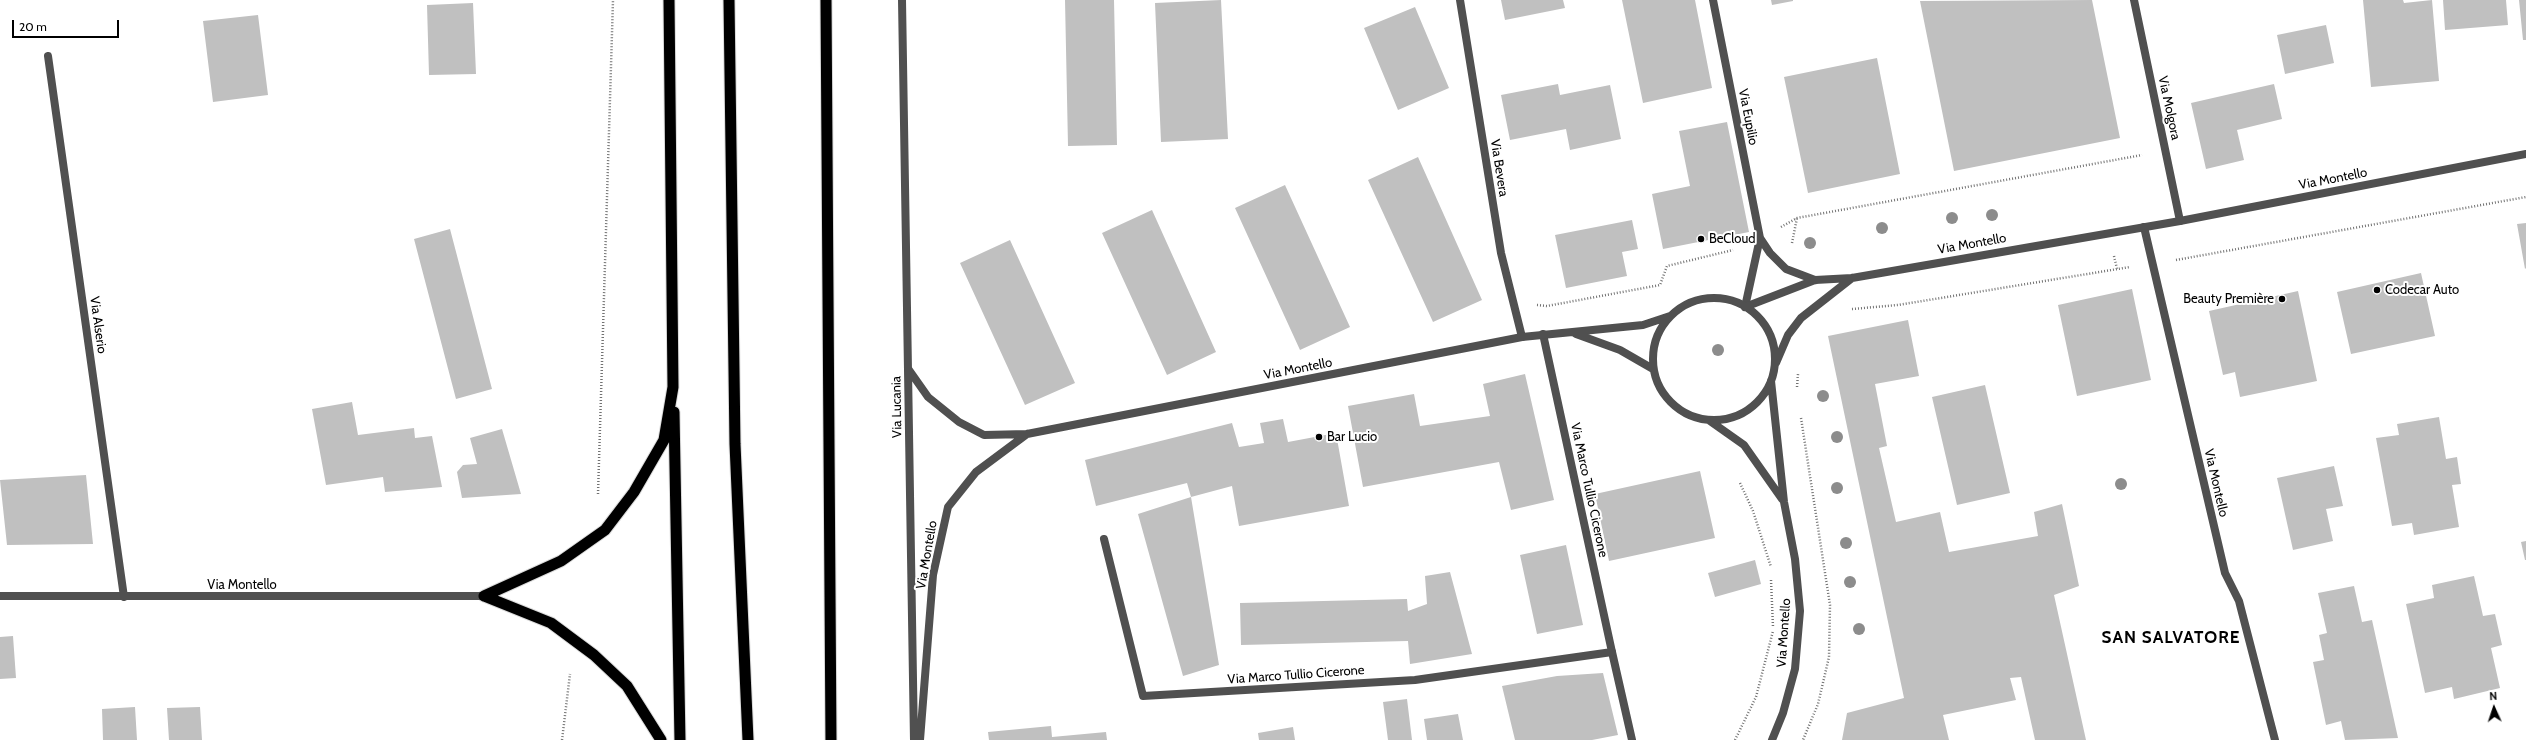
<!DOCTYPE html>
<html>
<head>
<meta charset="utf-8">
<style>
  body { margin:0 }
  #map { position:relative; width:2526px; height:740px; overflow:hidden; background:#fff; font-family:Cabin,sans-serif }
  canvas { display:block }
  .north { position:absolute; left:2474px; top:688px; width:40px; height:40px; -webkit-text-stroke:3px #fff; paint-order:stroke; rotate:357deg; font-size:11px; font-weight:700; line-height:16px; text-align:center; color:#000 }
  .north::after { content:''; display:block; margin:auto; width:14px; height:18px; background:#000; clip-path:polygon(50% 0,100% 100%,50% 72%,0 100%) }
  .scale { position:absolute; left:12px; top:20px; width:107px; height:18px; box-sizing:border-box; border:2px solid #000; border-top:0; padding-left:5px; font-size:12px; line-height:14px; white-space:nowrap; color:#000; -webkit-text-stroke:3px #fff; paint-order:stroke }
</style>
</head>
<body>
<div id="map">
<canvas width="2526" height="740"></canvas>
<div class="north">N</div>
<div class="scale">20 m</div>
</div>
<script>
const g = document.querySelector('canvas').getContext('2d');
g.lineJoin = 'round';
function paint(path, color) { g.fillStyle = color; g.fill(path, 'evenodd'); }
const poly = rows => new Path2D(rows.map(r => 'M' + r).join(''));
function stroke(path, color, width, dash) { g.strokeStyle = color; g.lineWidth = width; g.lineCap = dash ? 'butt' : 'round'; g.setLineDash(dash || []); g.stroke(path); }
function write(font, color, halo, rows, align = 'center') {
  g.font = font + ' Cabin,sans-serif'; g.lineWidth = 4; g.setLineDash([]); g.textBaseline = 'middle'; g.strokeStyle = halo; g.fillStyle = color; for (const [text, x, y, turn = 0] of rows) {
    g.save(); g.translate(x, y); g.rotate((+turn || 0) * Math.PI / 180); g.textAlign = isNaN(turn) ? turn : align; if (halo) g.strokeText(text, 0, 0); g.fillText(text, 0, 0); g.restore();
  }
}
paint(poly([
  [1065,0,1114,0,1117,145,1068,146],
  [1221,0,1228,139,1161,142,1155,3],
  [1501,0,1563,0,1565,8,1505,20],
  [1622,0,1695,0,1712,88,1643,103],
  [1771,0,1793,0,1793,1,1772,5],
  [2092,0,2120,138,1954,171,1920,1],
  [2363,0,2403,0,2404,3,2432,0,2439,81,2371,87],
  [2443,0,2506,0,2508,25,2445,30],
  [2519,0,2526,0,2526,40,2523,40],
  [473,3,476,74,429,75,427,5],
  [1415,7,1449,88,1398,110,1364,28],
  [258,15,268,95,213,102,203,21],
  [2326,25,2334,63,2285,74,2277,35],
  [1877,58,1900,174,1808,193,1784,77],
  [1558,84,1560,95,1610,85,1621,139,1570,150,1566,129,1510,140,1501,95],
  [2274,84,2282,119,2237,130,2244,160,2206,169,2191,103],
  [1727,122,1749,232,1663,249,1652,194,1690,186,1679,131],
  [1418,157,1482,300,1433,322,1368,180],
  [1285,185,1350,327,1300,350,1235,208],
  [1152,210,1216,352,1167,375,1102,233],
  [1632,220,1638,249,1622,252,1627,276,1566,288,1555,235],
  [2526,223,2526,268,2525,269,2517,224],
  [450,229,492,389,456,399,414,239],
  [1010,240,1075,383,1025,405,960,263],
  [2421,273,2435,336,2351,354,2337,292],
  [2132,289,2151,380,2077,396,2058,305],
  [2298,291,2317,381,2240,397,2235,372,2223,375,2209,311],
  [1908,320,1919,376,1875,384,1887,446,1879,448,1896,522,1940,512,1949,552,2038,536,2034,512,2062,504,2079,586,2054,595,2086,740,2035,740,2021,677,2010,678,2016,700,1943,715,1949,740,1842,740,1847,713,1904,698,1828,336],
  [1525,374,1554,500,1511,510,1499,462,1363,487,1348,406,1414,394,1420,426,1490,416,1483,384],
  [1985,385,2010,493,1957,505,1932,397],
  [352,402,358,435,414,428,415,438,432,436,442,487,385,492,383,477,326,485,312,409],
  [2439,417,2446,459,2457,457,2461,484,2452,485,2459,527,2414,535,2412,523,2392,526,2376,438,2399,435,2397,424],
  [1283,419,1288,442,1336,433,1349,506,1239,526,1232,486,1191,497,1187,483,1096,506,1085,460,1232,423,1239,447,1264,443,1260,423],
  [502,429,521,494,462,498,457,472,463,465,477,464,470,438],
  [2334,466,2343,506,2326,509,2333,541,2293,550,2277,478],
  [1700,471,1715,538,1609,561,1595,494],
  [86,475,93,544,7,545,0,480],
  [1191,497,1219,665,1183,676,1138,514],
  [2526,541,2526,560,2525,560,2521,542],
  [1566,545,1583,625,1537,634,1520,555],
  [1755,560,1761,584,1715,597,1708,573],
  [1450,572,1472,654,1410,664,1408,641,1241,645,1240,603,1407,599,1408,611,1427,604,1425,576],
  [2474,576,2483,616,2495,614,2502,645,2491,648,2500,688,2454,699,2452,687,2425,693,2406,604,2434,598,2432,585],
  [2354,586,2362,622,2372,620,2398,738,2345,740,2341,721,2326,725,2313,662,2324,660,2319,635,2327,633,2318,593],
  [13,636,16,678,0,679,0,637],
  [1603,673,1618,735,1592,740,1515,740,1502,686,1557,676],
  [1407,699,1412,740,1388,740,1383,702],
  [135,707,137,740,103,740,102,709],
  [200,707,202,740,169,740,167,708],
  [1458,714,1463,740,1427,740,1424,719],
  [1051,726,1052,737,1106,732,1107,740,989,740,988,732],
  [1293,727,1295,740,1259,740,1258,733]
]), '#c0c0c0');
const trunk = poly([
  [729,0,735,444,748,740],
  [826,0,831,740],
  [674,412,680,740],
  [484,596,561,561,605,530,634,492,664,440,673,387,669,0],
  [484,596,551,623,594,655,627,686,661,740]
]);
stroke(trunk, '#dbdbdb', 13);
stroke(poly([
  [1781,227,1797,218,2142,155],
  [1792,243,1797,218],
  [2114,256,2117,269],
  [2176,260,2526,197],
  [1537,305,1547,306,1660,285,1667,266,1733,250],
  [1852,309,1898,305,2130,267],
  [1797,387,1798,374],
  [1801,418,1830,605,1829,657,1818,704,1803,740],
  [1740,483,1753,511,1771,567],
  [598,494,613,0],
  [1771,580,1773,627],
  [562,740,570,674],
  [1735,740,1756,697,1773,631]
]), '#727272', 2.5, [1, 2]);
stroke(poly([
  [2144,227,2225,573,2239,601,2275,740],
  [1612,652,1632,740]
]), '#505050', 8);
stroke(poly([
  [1460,0,1501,253,1522,337],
  [1713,0,1760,238,1770,253,1786,269,1815,280],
  [2134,0,2180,221],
  [48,56,124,597],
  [1745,307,1760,238],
  [1104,539,1143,696,1415,680,1612,652,1543,334]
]), '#505050', 8);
stroke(poly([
  [902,0,914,740],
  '1653 359a61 61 0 1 1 122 0a61 61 0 1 1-122 0Z',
  [1745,307,1815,280,1852,278,2180,221,2526,154],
  [1576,334,1620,350,1653,369],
  [1776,363,1788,335,1801,318,1852,278],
  [909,370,928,397,959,422,984,435,1027,434,1522,337,1643,325,1670,316],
  [1771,381,1784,502,1795,559,1800,611,1795,669,1783,713,1772,740],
  [1710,421,1744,445,1782,499],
  [0,596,484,596],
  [920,740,933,575,948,507,976,472,1027,434]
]), '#505050', 8);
stroke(trunk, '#000', 11);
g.fillStyle = '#8c8c8c';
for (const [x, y] of [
  [1992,215],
  [1952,218],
  [1882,228],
  [1810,243],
  [1718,350],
  [1823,396],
  [1837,437],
  [2121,484],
  [1837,488],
  [1846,543],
  [1850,582],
  [1859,629]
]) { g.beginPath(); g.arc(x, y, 6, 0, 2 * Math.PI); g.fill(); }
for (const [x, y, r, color] of [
  [1701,239,4,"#000"],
  [2377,290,4,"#000"],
  [2282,299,4,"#000"],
  [1319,437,4,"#000"]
]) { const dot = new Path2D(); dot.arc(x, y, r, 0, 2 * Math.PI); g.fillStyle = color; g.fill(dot); stroke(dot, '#fff', 1.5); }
write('13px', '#000', '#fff', [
  ["Via Molgora",2169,108,78],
  ["Via Eupilio",1748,117,79],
  ["Via Bevera",1499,168,81],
  ["Via Montello",2333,179,-11],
  ["Via Montello",1972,244,-10],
  ["Via Alserio",98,325,82],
  ["Via Montello",1298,369,-11],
  ["Via Lucania",897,407,-91],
  ["Via Montello",2216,483,77],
  ["Via Marco Tullio Cicerone",1589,490,78],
  ["Via Montello",927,555,-80],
  ["Via Montello",242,585],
  ["Via Montello",1784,633,-86],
  ["Via Marco Tullio Cicerone",1296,675,-4]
]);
write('13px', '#000', '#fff', [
  ["BeCloud",1709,239],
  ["Codecar Auto",2385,290],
  ["Beauty Première",2274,299,"right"],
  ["Bar Lucio",1327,437]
], 'left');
g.letterSpacing = '1px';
write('bold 17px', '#000', '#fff', [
  ["SAN SALVATORE",2171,638]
]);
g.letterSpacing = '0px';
</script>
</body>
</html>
